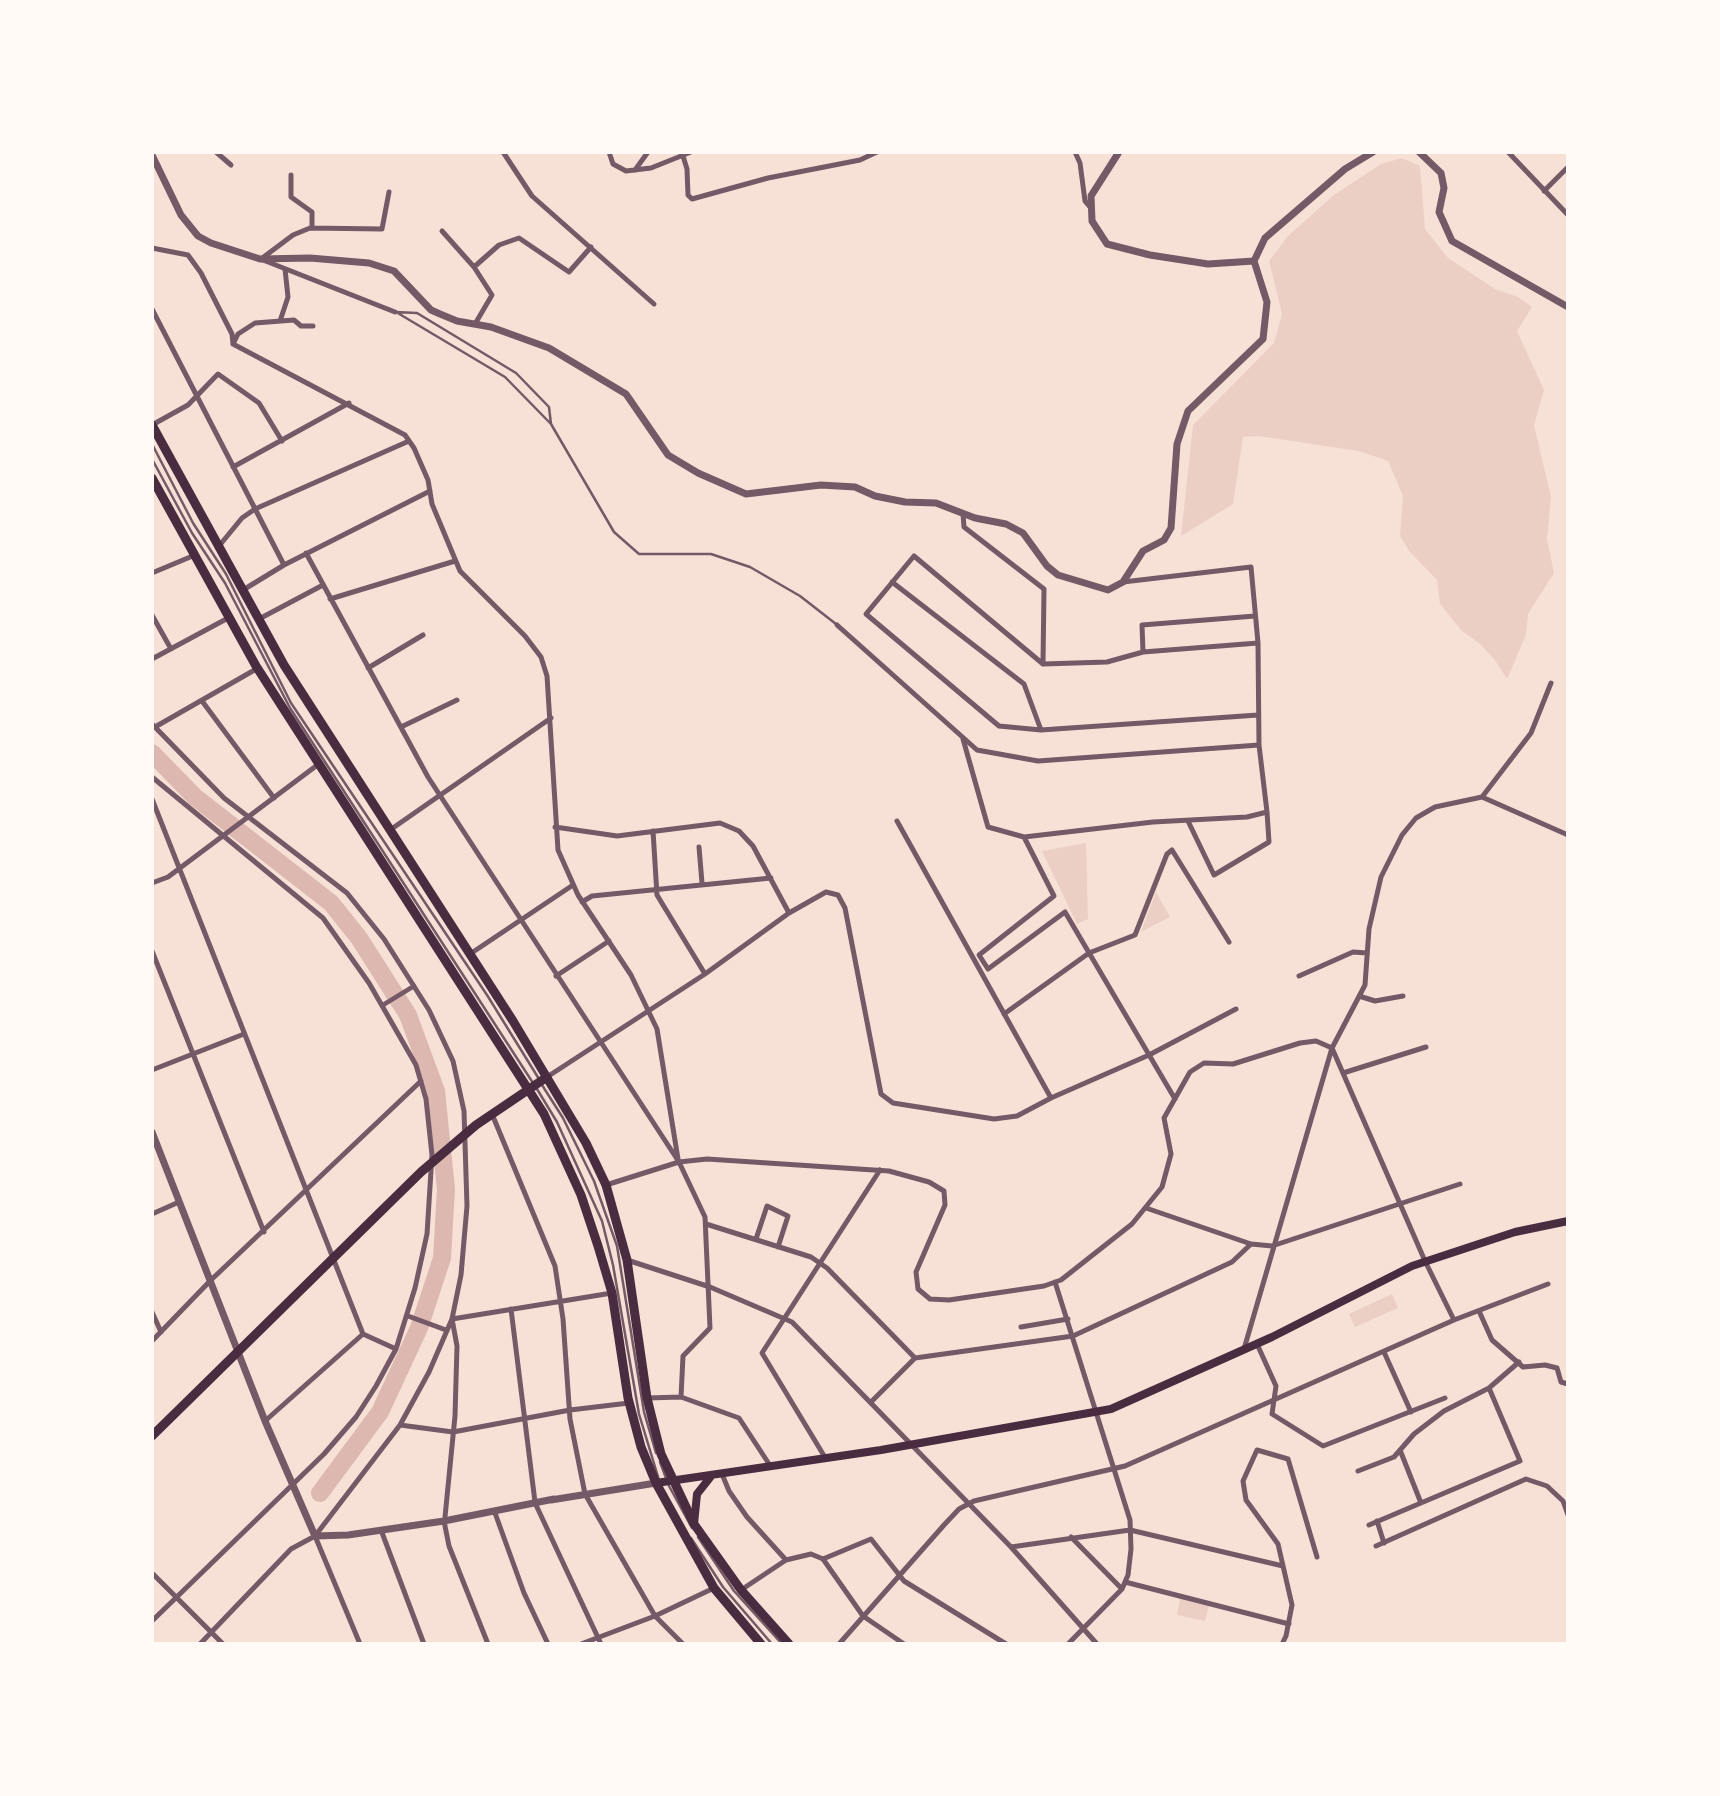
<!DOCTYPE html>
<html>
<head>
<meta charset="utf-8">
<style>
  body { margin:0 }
  #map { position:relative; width:1720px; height:1796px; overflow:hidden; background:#f7e1d7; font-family:Roboto,sans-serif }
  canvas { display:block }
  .frame { position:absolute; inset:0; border:154px solid #fffaf5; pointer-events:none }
</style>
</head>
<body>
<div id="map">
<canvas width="1720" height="1796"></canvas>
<div class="frame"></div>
</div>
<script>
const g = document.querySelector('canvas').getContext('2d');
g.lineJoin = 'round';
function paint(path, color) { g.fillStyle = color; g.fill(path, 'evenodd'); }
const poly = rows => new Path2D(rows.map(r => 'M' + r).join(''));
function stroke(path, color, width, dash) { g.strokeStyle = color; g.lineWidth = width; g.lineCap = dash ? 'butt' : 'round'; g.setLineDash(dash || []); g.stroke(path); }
paint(poly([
  [1402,158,1420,166,1425,229,1448,258,1495,289,1518,297,1532,307,1517,331,1544,390,1534,425,1551,497,1547,539,1554,573,1528,614,1526,635,1507,679,1494,659,1479,643,1462,631,1440,604,1437,580,1409,551,1400,536,1403,496,1388,461,1359,451,1258,436,1243,437,1233,504,1181,536,1193,425,1274,343,1282,314,1269,261,1288,236,1334,195,1381,164],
  [1086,843,1088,919,1077,924,1042,851],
  [1156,892,1170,917,1141,932],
  [1392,1294,1398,1308,1355,1327,1349,1314],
  [1180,1598,1209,1606,1205,1621,1177,1615]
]), '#ebcfc5');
stroke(poly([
  [152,753,195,797,331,903,359,938,408,1015,436,1091,446,1189,442,1258,419,1328,380,1412,320,1493]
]), '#dcb8b0', 18);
stroke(poly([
  [395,312,417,313,516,373,549,407,551,424,614,532,639,554,711,554,750,567,800,596,836,624],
  [396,312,505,377,551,424],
  [152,444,193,523,226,574,291,703,487,995,539,1079],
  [152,459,192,533,225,583,290,708,533,1083],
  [542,1085,563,1118,594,1181,617,1246,644,1412,656,1453],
  [537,1089,557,1122,602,1221,613,1265,639,1414,659,1480],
  [660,1462,669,1486,692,1528],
  [698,1537,734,1591,782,1644],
  [691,1538,723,1587,772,1644]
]), '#755966', 2.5);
stroke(poly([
  [383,1005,414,986]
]), '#755966', 4.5);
stroke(poly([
  [216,152,231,165],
  [503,152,532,196,654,304],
  [609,152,613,164,626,171,651,168,691,152],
  [1075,152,1080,163,1085,201,1091,208],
  [1508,152,1568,215],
  [683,156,687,169,688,195,692,199,768,178,860,160,877,152],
  [635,170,648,152],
  [291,175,291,197,312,212,312,228],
  [1544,191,1568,167],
  [442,231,474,267,492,295,475,324],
  [152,248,188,255,201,273,232,334,233,344],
  [261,259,293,235,310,228,382,229,389,192],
  [263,260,395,312],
  [474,267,499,245,519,238,569,272,591,247],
  [152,309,284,565],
  [280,321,288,297,285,269],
  [233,344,405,435,414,448,428,480,432,504,460,571,525,636,541,657,547,676,558,850,578,895,631,975,657,1029,678,1159],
  [233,344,238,334,255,323,294,320,301,326,313,326],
  [152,425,188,405,218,374,259,403,282,441],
  [233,467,349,403],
  [963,514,964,527,1044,589,1043,664,1107,662,1143,652],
  [219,546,242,518,255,509,409,441],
  [306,553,428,777,679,1162,705,1217,710,1328,683,1356,681,1397,647,1398],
  [152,573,195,555],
  [892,582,1024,684,1041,730],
  [243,590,284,565,430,491],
  [330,599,455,561],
  [152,615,171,649],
  [1255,616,1142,625,1143,652,1258,643],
  [259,619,323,585],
  [837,625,977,750,1038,761,1259,745],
  [152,659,230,617],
  [1043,664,914,556,866,614,999,726,1041,730,1258,715],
  [368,668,423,635],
  [202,701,274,798],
  [152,724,224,798,347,893,384,939,429,1010,453,1061,464,1111,467,1206,461,1275,452,1319,429,1372,400,1425,315,1536],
  [155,727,258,668],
  [401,727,457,700],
  [963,739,988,827,1024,837,1153,822,1247,817,1267,812,1259,745,1258,643,1251,567,1123,582],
  [152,777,323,918,369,983,416,1065,426,1099,432,1155,427,1234,415,1288,396,1349,376,1386,356,1417,324,1454,152,1621],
  [1482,797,1531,733,1551,683],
  [152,799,363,1334,396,1349],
  [897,821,1051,1098],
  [1188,821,1214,875,1269,842,1267,812],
  [555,827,617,836,720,823,739,831,753,846,789,913],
  [390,830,551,718],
  [653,831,657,895,705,974],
  [1024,837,1054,896,979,955,988,969,1065,912,1175,1099],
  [699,847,702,883],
  [152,883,168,877,320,763],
  [582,902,592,896,771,878],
  [152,951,264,1232],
  [470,954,573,885],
  [556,976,609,941],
  [1299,976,1353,952,1367,953],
  [1359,996,1375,1001,1403,996],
  [1004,1014,1089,953,1135,935,1167,854,1172,850,1229,942],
  [152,1070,244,1034],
  [1343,1073,1426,1047],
  [547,1077,705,974,789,913,826,892,838,895,845,908,881,1094,893,1103,994,1119,1017,1116,1051,1098,1149,1055,1236,1009],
  [492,1114,555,1266,563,1319,570,1419,585,1494,655,1616,683,1644],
  [606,1185,679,1162,707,1159,889,1171,929,1182,944,1191,945,1205,916,1272,918,1289,930,1299,949,1300,1044,1286,1061,1280,1132,1224,1162,1187,1171,1154,1164,1118,1190,1072,1204,1063,1233,1064,1300,1043,1316,1041,1332,1048,1425,1261,1454,1320],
  [1146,1208,1251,1244,1272,1246,1460,1184],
  [152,1214,179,1202],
  [706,1224,811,1257,827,1268,915,1358,1073,1336,1232,1262,1251,1244],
  [756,1239,767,1206,788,1216,778,1247],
  [627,1260,710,1287,792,1322,1011,1547,1097,1644],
  [1055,1282,1130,1520,1131,1549,1128,1575,1122,1589,1068,1644],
  [511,1309,535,1502],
  [1479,1311,1492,1340,1523,1367,1545,1365,1557,1368,1561,1382,1568,1384],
  [152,1312,161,1332],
  [408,1316,446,1330],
  [1021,1327,1068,1319],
  [152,1341,211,1280,421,1081],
  [1257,1344,1276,1386,1272,1414,1323,1446,1445,1398],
  [1244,1349,1332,1048,1365,985,1369,929,1381,877,1402,835,1416,818,1435,807,1482,797,1568,835],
  [1384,1352,1411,1412],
  [681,1397,739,1418,771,1467],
  [871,1402,915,1358],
  [265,1421,363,1334],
  [400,1425,453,1432,570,1410,629,1403],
  [1400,1450,1421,1503],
  [826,1459,762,1353,880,1170],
  [1358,1471,1394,1457,1414,1434,1444,1411,1489,1388,1519,1362],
  [722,1474,729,1491,747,1517,786,1560],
  [536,1505,601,1644],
  [495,1513,524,1593,548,1644],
  [445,1517,455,1416,457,1346,452,1319,612,1293],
  [444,1521,449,1546,488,1644],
  [1377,1521,1384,1543],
  [1369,1525,1520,1461,1489,1388],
  [381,1530,424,1644],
  [315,1536,360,1644],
  [1071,1537,1122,1589],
  [1376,1546,1526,1479,1547,1486,1563,1501,1568,1515],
  [1011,1547,1130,1530,1283,1566],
  [823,1559,863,1616,904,1644],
  [152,1573,223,1644],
  [1125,1582,1289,1624],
  [741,1590,786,1560,811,1554,823,1559,871,1539,904,1581,1006,1644],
  [200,1644,291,1549,315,1536],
  [581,1644,655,1616,714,1588],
  [839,1644,944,1525,959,1509,974,1501,1125,1466,1454,1320,1548,1284],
  [1282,1644,1286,1636,1292,1605,1278,1544,1246,1500,1243,1481,1257,1450,1288,1459,1317,1557]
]), '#755966', 5);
stroke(poly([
  [1119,152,1091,196,1092,221,1107,244,1150,255,1208,264,1254,261,1265,238,1345,169,1373,152],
  [1419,152,1441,173,1444,188,1439,212,1452,241,1568,307],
  [152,155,181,215,198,236,211,243,260,259,310,258,369,263,394,271,431,310,440,314,457,321,491,327,549,348,626,394,668,455,698,473,746,494,821,485,855,487,875,496,905,502,936,503,975,518,1006,524,1023,533,1047,566,1058,575,1108,590,1123,582,1143,551,1164,540,1171,528,1177,444,1188,411,1263,339,1267,302,1254,261],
  [152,1132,265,1421,315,1536,348,1535,444,1521,554,1499],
  [551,1500,656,1483]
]), '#755966', 7);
stroke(poly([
  [656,1483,881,1450,1111,1409,1272,1337,1412,1266,1515,1232,1568,1221],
  [694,1524,697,1494,712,1475]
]), '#4a2c40', 8);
stroke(poly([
  [152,425,284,665,513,1021,586,1143,606,1185,627,1260,647,1398,661,1454,694,1524,741,1590,789,1644],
  [152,478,256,666,544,1114,581,1195,598,1246,612,1293,628,1398,641,1447,656,1483,714,1588,761,1644],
  [152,1436,421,1172,476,1125,547,1077]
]), '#4a2c40', 9);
</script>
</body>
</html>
